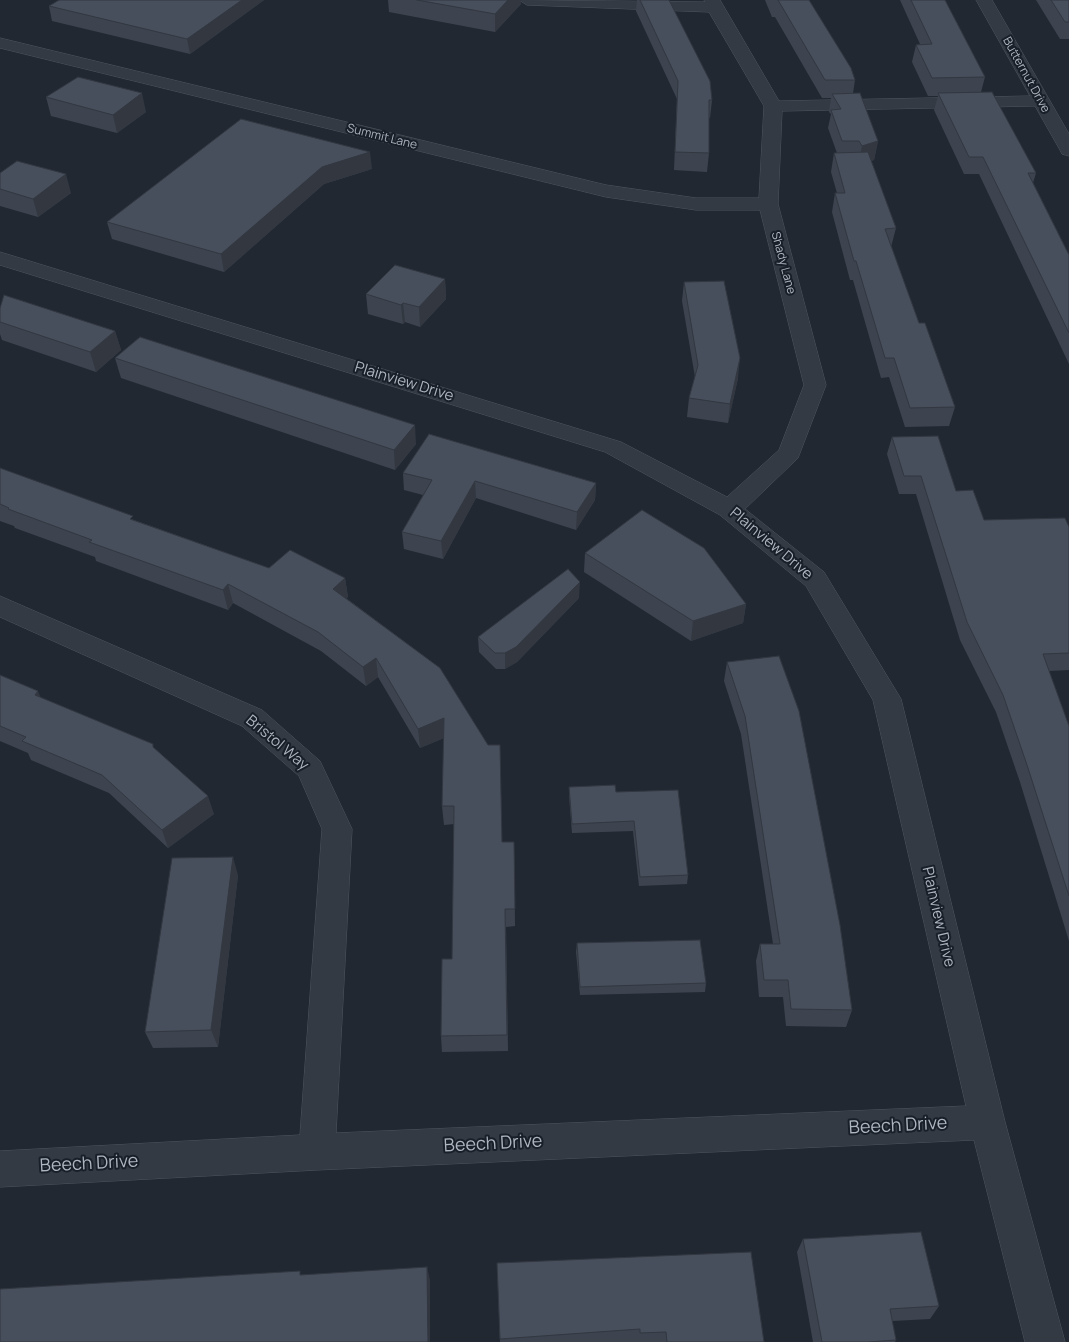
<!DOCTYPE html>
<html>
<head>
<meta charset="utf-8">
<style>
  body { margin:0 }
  canvas { display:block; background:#212832 }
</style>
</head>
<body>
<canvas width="1069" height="1342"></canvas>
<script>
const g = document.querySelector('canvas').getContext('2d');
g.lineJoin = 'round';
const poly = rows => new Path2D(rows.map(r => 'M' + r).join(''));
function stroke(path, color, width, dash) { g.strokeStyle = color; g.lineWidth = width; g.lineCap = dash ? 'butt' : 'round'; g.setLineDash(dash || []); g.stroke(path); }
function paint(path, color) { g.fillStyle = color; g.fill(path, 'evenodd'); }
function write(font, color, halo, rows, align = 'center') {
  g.font = font + ' Manrope,sans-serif'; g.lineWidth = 4; g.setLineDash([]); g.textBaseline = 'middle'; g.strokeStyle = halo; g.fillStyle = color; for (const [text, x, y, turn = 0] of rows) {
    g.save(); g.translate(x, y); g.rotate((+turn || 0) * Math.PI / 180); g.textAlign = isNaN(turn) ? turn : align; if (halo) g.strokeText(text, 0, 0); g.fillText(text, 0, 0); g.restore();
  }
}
const minor = poly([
  [519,0,705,2,704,0,720,0,779,101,1030,96,976,0,992,0,1069,134,1069,156,1062,154,1060,150,1035,106,782,111,778,204,826,385,798,458,745,509,824,572,901,699,1005,1122,1065,1342,1025,1342,974,1140,317,1170,0,1187,0,1151,300,1135,322,829,299,776,242,726,0,617,0,596,262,710,320,761,352,829,336,1133,966,1106,873,700,806,586,720,515,605,452,0,265,0,252,621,442,727,497,779,450,804,385,760,210,696,210,606,197,0,48,0,38,606,185,696,198,759,198,764,106,709,12,527,5,519,0]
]);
stroke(minor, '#4e555e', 1);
paint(minor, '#343a43');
paint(poly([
  [264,0,190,54,52,21,49,6],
  [388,0,521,0,521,4,495,32,389,12],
  [637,0,669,0,712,100,710,118,709,118,709,153,707,172,674,170,677,99,636,11],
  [765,0,809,0,855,80,853,93,878,141,874,160,871,161,896,228,891,247,919,323,955,407,949,426,905,427,889,377,881,378,853,280,850,280,832,212,835,193,837,193,831,172,834,153,837,153,828,128,831,114,829,112,831,98,822,98,775,17,772,17],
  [900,0,945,0,985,77,981,92,1036,173,1033,183,1069,255,1069,364,979,174,964,174,934,110,938,96,928,96,912,62,916,45,920,44],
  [1036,0,1069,0,1069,39,1060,39],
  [46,97,146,112,117,133,51,116],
  [372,169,324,184,224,272,112,239,107,222],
  [0,173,71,193,38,217,0,206],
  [445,279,446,299,420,327,405,322,403,324,368,314,366,294],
  [684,282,738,378,728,423,687,417,689,398,695,377,682,301],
  [0,308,115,331,121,350,96,372,2,340,0,334],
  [115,358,416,444,395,470,121,378],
  [892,437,956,491,984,520,1069,527,1069,670,1049,671,1069,726,1069,941,1020,782,996,712,960,640,916,494,899,494,887,454],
  [0,468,134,520,269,568,345,578,348,597,346,598,440,668,502,842,514,842,515,926,506,927,508,1051,442,1052,441,1036,452,959,454,824,444,825,442,806,444,738,420,748,378,677,366,686,321,651,233,603,228,610,96,561,95,557,15,528,14,526,0,521],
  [403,473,596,483,595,500,576,530,476,498,443,559,404,549,402,532,423,495,404,490],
  [585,553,746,604,743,623,691,641,584,572],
  [579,598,517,662,505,669,496,669,479,652,478,637],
  [727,662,852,1010,846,1027,786,1026,783,997,759,997,756,961,760,944,773,944,741,734,724,681],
  [0,675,41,698,154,748,214,814,168,848,109,793,31,760,28,753,0,741],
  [569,787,616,792,688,875,687,884,639,886,633,831,572,833,569,796],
  [238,875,218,1047,153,1048,145,1032],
  [577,943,706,983,705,992,580,995,576,952],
  [803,1239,939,1306,930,1319,892,1321,896,1340,895,1342,813,1342,797,1252],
  [497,1263,764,1342,500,1342]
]), '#3d444f');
paint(poly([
  [242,0,264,0,190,54,187,39],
  [508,0,521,0,521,4,495,32,495,14],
  [142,93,146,112,117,133,113,115],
  [878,141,874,160,858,165,862,146],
  [370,152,372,169,324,184,224,272,221,254,322,167],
  [66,174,71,193,38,217,33,199],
  [445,279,446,299,420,327,419,307],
  [403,303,405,322,403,324,401,305],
  [115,331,121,350,96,372,90,352],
  [740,358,738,378,728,423,730,404],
  [415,425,416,444,395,470,394,450],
  [475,481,476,498,443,559,441,541],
  [596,483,595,500,576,530,577,512],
  [345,578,348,597,336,608,333,589],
  [580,582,579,598,517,662,505,669,505,653],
  [228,584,233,603,228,610,223,590],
  [746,604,743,623,691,641,693,621],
  [376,658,378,677,366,686,363,667],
  [38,691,46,710,35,695],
  [444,718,446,737,420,748,418,729],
  [208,796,214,814,168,848,162,830],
  [233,857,238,875,218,1047,211,1030],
  [427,1267,430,1280,430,1342,428,1342]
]), '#323740');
const building = poly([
  [59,0,242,0,187,39,49,6,59,0],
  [417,0,508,0,495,14,417,0],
  [640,0,669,0,710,81,712,100,709,100,709,153,675,152,678,81,640,0],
  [778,0,809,0,851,68,855,80,825,80,778,0],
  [911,0,945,0,985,77,932,78,916,45,932,44,911,0],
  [1051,0,1069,0,1069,22,1065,22,1051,0],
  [78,77,142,93,113,115,46,97,78,77],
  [992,92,1036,173,1028,173,1069,255,1069,333,983,157,969,157,938,93,992,92],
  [860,93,878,141,862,146,859,141,842,141,831,110,841,109,832,94,860,93],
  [241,119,370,152,322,167,221,254,107,222,241,119],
  [868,152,896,228,885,229,919,323,925,323,955,407,910,408,894,358,885,358,856,261,854,261,835,193,845,193,834,153,868,152],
  [17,161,66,174,33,199,0,189,0,173,17,161],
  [395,265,445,279,419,307,403,303,401,305,366,294,395,265],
  [724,281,740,358,730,404,689,398,698,365,684,282,724,281],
  [4,295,115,331,90,352,0,322,0,308,4,295],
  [140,337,415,425,394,450,115,358,140,337],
  [429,434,596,483,577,512,475,481,441,541,402,532,432,480,403,473,429,434],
  [938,436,956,491,973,490,984,520,1065,518,1069,527,1069,653,1043,654,1069,726,1069,896,1027,765,1003,695,967,622,921,476,904,476,892,437,938,436],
  [0,468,133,516,130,519,269,568,290,550,345,578,333,589,440,668,488,745,500,745,502,842,514,842,515,909,505,909,507,1035,441,1036,442,959,452,959,454,806,442,806,444,718,418,729,376,658,363,667,318,632,228,584,223,590,89,542,92,540,8,509,9,508,0,504,0,468],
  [642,510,704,548,746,604,693,621,585,553,642,510],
  [568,569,580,582,516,647,505,653,495,653,478,637,568,569],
  [779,656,799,711,840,925,852,1010,791,1009,788,980,764,980,760,944,780,944,745,716,727,662,779,656],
  [0,675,38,691,35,695,153,744,153,747,208,796,162,830,102,775,22,741,26,737,0,726,0,675],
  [615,785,616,792,678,790,688,875,640,877,634,821,572,824,569,787,615,785],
  [233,857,211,1030,145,1032,172,858,233,857],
  [700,940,706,983,580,987,577,943,700,940],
  [921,1232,939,1306,890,1309,896,1340,868,1342,822,1342,803,1239,921,1232],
  [751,1252,764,1342,667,1342,666,1332,640,1333,640,1329,500,1339,497,1263,751,1252],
  [427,1267,428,1342,0,1342,0,1289,300,1271,300,1275,427,1267]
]);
paint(building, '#474f5c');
stroke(building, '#323740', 1);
write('12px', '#adb5c0', '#191f28', [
  ["Butternut Drive",1026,75,61],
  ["Summit Lane",382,137,14],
  ["Shady Lane",783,263,75]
]);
write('15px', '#adb5c0', '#191f28', [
  ["Plainview Drive",404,382,17],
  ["Plainview Drive",771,544,40],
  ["Bristol Way",277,743,40],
  ["Plainview Drive",938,917,77]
]);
write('18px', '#adb5c0', '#191f28', [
  ["Beech Drive",898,1126,-3],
  ["Beech Drive",493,1144,-3],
  ["Beech Drive",89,1164,-3]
]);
</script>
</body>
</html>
